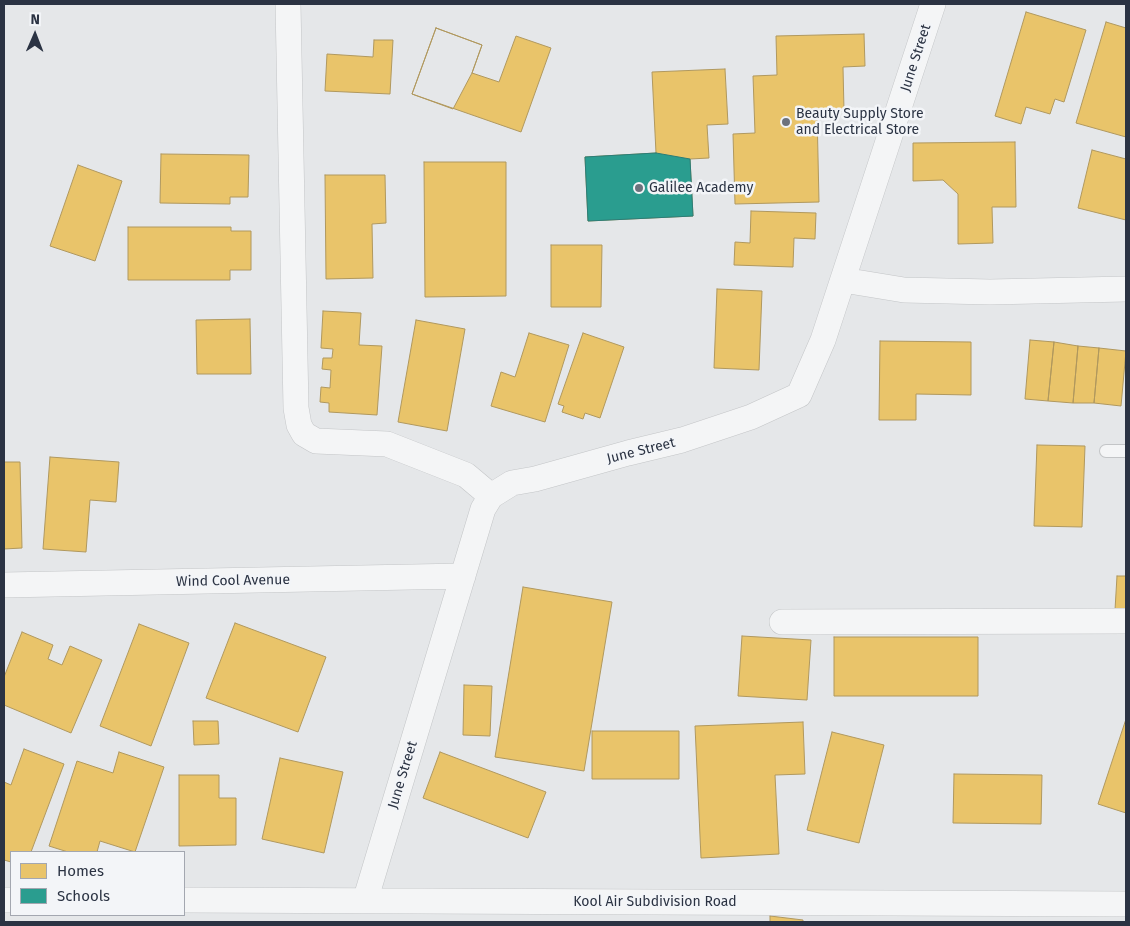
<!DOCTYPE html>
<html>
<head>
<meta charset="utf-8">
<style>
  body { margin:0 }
  #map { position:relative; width:1130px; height:926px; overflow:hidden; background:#e5e7e9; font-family:"Fira Sans",sans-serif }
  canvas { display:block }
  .frame { position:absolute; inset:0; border:5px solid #2b3343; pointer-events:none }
  .legend { position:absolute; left:10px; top:851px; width:175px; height:65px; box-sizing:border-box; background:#f3f5f8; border:1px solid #a3a7b0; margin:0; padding:6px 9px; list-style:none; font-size:15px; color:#2b3343 }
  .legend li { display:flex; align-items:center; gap:10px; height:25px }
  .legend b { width:25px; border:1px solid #a3a7b0 }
  .north { position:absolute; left:10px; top:10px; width:50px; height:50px; -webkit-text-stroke:4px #f3f5f8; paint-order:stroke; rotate:1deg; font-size:14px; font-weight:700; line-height:20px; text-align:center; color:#2b3343 }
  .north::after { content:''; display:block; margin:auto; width:18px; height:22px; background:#2b3343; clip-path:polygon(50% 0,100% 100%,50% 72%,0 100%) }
</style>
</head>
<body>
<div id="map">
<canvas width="1130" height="926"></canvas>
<div class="frame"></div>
<ul class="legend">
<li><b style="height:14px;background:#e9c46a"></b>Homes</li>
<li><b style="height:14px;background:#2a9d8f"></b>Schools</li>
</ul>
<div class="north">N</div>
</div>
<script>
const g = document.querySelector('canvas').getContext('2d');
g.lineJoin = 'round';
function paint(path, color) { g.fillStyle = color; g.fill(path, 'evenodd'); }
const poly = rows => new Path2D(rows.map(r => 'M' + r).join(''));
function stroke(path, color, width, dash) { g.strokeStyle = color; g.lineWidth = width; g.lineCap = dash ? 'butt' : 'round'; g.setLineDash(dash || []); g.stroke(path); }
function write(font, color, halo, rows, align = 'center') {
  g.font = font + ' "Fira Sans",sans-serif'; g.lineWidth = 5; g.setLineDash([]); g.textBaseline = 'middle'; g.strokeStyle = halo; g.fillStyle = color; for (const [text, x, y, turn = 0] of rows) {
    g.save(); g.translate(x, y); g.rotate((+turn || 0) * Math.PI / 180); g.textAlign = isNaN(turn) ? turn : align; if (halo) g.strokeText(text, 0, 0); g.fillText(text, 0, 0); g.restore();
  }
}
const homes = poly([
  [1026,12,1086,30,1064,102,1055,99,1050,114,1026,107,1021,124,995,116,1026,12],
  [1106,22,1126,28,1126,137,1076,123,1106,22],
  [436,28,482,45,472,73,453,109,412,94,436,28],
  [436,28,482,45,472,73,499,82,516,36,551,48,521,132,412,94,436,28],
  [864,34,865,66,843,67,844,111,817,111,819,202,735,204,733,134,755,133,753,76,777,75,776,36,864,34],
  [374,40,393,40,390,94,325,91,327,54,373,57,374,40],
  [725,69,728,124,707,125,709,158,690,159,693,216,588,221,585,157,656,153,652,72,725,69],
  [1015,142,1016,207,992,207,993,243,958,244,958,194,943,180,913,181,913,143,1015,142],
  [1092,150,1126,159,1126,220,1078,208,1092,150],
  [161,154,249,155,248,197,230,197,230,204,160,203,161,154],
  [424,162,506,162,506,296,425,297,424,162],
  [78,165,122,181,95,261,50,246,78,165],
  [325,175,385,175,386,223,372,224,373,278,326,279,325,175],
  [751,211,816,213,815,239,794,238,793,267,734,265,735,242,750,243,751,211],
  [128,227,231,227,231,231,251,231,251,270,230,270,230,280,128,280,128,227],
  [551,245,602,245,601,307,551,307,551,245],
  [717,289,762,291,759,370,714,368,717,289],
  [323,311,361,313,359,345,382,346,377,415,329,412,329,403,320,402,321,387,330,388,331,370,322,369,323,358,332,358,333,349,321,348,323,311],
  [250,319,251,374,197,374,196,320,250,319],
  [416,320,465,329,447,431,398,422,416,320],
  [529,333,569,345,545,422,491,406,501,372,515,377,529,333],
  [583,333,624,347,600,418,585,413,583,419,562,412,564,406,558,404,583,333],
  [1030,340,1054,342,1048,401,1025,399,1030,340],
  [880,341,971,342,971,395,916,394,916,420,879,420,880,341],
  [1054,342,1078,346,1073,403,1048,401,1054,342],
  [1078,346,1099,348,1094,403,1073,403,1078,346],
  [1099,348,1126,351,1121,406,1094,403,1099,348],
  [1037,445,1085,446,1082,527,1034,526,1037,445],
  [50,457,119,462,116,502,90,500,86,552,43,549,50,457],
  [4,462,20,462,22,548,4,549,4,462],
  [1117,576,1126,576,1126,611,1115,610,1117,576],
  [523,587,612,602,584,771,495,757,523,587],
  [235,623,326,657,298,732,206,698,235,623],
  [139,624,189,643,151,746,100,726,139,624],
  [22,632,53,645,48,659,62,665,70,646,102,660,71,733,4,705,4,677,22,632],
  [742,636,811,640,807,700,738,696,742,636],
  [834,637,978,637,978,696,834,696,834,637],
  [464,685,492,686,490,736,463,735,464,685],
  [1126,719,1126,813,1098,804,1126,719],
  [193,721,218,721,219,744,194,745,193,721],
  [803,722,805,774,775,775,779,854,701,858,695,726,803,722],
  [592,731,679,731,679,779,592,779,592,731],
  [832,732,884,745,859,843,807,830,832,732],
  [24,749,64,764,31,852,11,852,11,862,4,860,4,782,11,785,24,749],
  [119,752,164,767,135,852,100,841,97,852,68,852,49,846,77,761,113,773,119,752],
  [440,752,546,792,528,838,423,798,440,752],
  [280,758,343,772,324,853,262,839,280,758],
  [954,774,1042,775,1041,824,953,823,954,774],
  [179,775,219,775,219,798,236,798,236,845,179,846,179,775],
  [770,916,803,920,803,922,770,922,770,916]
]);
paint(homes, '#e9c46a');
stroke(homes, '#b0985e', 1);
const schools = poly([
  [656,153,690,159,693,216,588,221,585,157,656,153]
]);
paint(schools, '#2a9d8f');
stroke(schools, '#2a7d78', 1);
const service = poly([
  [1106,451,1126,451]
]);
const minor = poly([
  [288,4,296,408,299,425,304,434,316,441,387,444,466,475,491,496],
  [843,280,904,290,990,292,1126,289],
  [4,585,463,576],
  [782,622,1126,621],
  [4,900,11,900],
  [184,900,1126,904],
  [365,901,483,509,491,496,512,483,535,479,628,453,682,440,751,417,799,395,823,340,933,4]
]);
stroke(service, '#c3c5c7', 14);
stroke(minor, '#c3c5c7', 26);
stroke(service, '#f4f5f6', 12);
stroke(minor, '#f4f5f6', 25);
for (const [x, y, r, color] of [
  [786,122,5,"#6c727d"],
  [639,188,5,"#6c727d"]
]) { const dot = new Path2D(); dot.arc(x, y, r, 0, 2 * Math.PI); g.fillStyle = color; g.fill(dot); stroke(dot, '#f3f5f8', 2); }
write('14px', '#2b3343', '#f3f5f8', [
  ["June Street",916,58,-72],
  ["June Street",641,451,-14],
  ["Wind Cool Avenue",233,581,-1],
  ["June Street",403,775,-73],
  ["Kool Air Subdivision Road",655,902]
]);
write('14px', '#2b3343', '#f3f5f8', [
  ["Beauty Supply Store",796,114],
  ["and Electrical Store",796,130],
  ["Galilee Academy",649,188]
], 'left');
</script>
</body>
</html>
